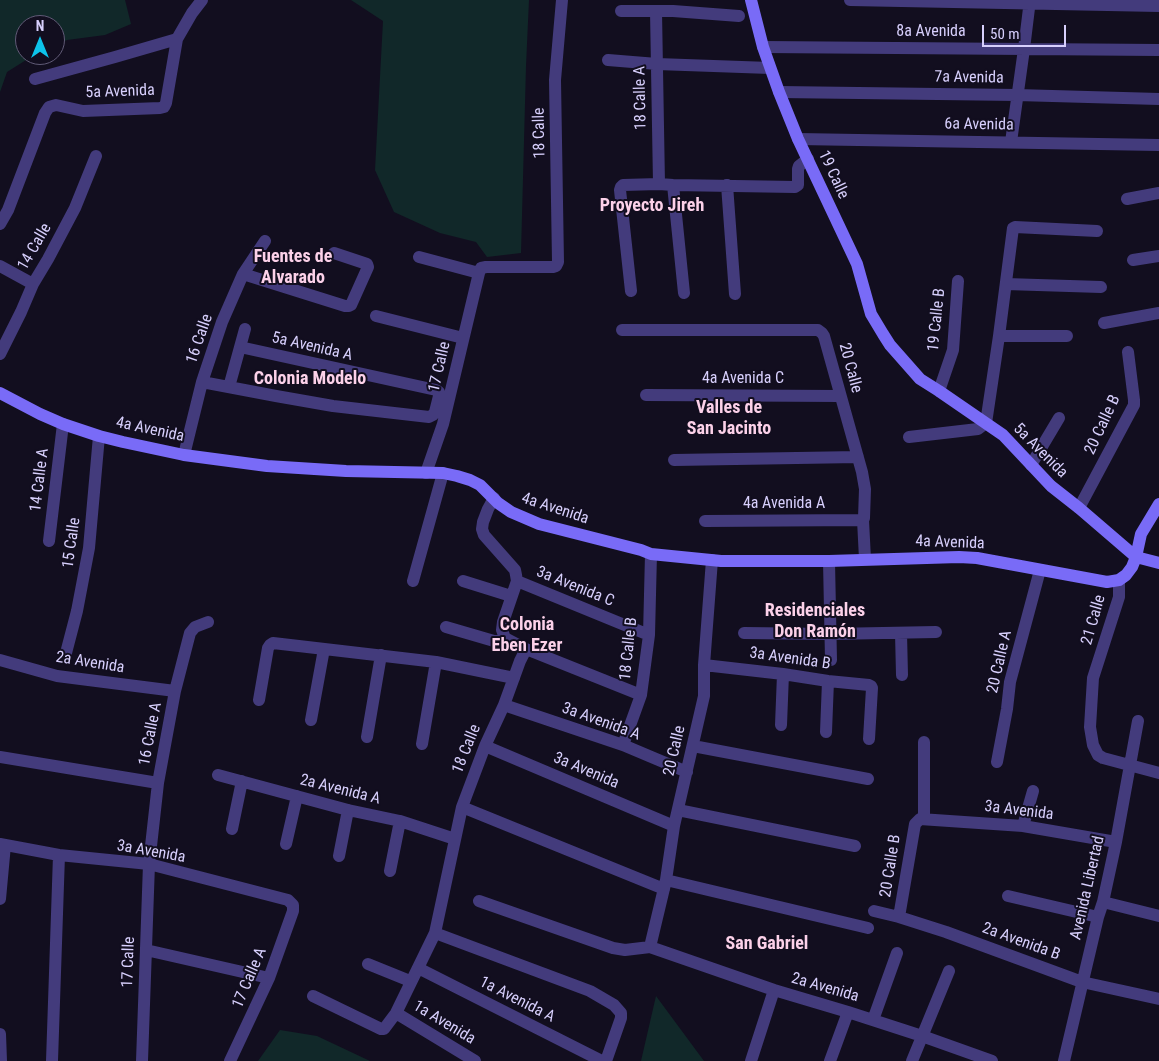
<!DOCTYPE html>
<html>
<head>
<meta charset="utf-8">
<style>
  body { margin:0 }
  #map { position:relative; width:1159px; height:1061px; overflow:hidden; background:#120e1f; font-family:"Roboto Condensed",sans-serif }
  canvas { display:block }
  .north { position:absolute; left:15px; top:15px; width:50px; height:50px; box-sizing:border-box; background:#120e1f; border:1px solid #615b77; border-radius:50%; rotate:0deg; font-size:14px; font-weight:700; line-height:20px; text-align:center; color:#d7cffc }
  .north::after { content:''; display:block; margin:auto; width:18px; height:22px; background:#0dc3ea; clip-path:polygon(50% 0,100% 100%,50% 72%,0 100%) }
  .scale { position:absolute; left:982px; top:25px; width:84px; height:22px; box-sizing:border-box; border:2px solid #d7cffc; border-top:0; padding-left:6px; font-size:15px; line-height:18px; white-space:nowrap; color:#d7cffc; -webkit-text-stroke:4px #120e1f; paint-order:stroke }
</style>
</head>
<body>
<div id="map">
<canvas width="1159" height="1061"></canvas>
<div class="north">N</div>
<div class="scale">50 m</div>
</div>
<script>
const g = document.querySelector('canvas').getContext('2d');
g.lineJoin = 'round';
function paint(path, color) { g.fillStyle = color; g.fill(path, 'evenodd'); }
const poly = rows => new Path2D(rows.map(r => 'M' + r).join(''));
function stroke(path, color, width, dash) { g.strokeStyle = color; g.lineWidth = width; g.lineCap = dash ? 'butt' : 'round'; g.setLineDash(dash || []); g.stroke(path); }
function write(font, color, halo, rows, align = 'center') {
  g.font = font + ' "Roboto Condensed",sans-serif'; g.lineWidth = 4; g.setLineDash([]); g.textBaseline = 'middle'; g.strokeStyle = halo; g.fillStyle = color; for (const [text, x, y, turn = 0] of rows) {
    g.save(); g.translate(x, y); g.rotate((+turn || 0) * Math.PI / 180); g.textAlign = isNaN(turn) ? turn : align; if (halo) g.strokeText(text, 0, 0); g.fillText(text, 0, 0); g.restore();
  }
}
paint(poly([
  [0,0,125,0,131,24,105,35,67,40,55,45,55,25,25,25,25,55,34,55,7,72,0,92],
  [351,0,529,0,526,66,521,253,487,257,476,242,440,233,394,212,375,170,383,21],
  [656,996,704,1061,641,1061],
  [280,1030,317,1036,370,1061,258,1061]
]), '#112829');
stroke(poly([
  [850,0,1159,6],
  [621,11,673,11,739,16],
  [656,11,659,184],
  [763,47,1159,50],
  [608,60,657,64,770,68],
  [35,79,115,57,177,39],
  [779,92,1017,95,1159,99],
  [798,139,1159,145],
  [1011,142,1024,49,1030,0],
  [673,185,684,293],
  [727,185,735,294],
  [1127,199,1159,193],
  [0,224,8,210,45,113,49,107,56,105,83,111,160,108,164,107,166,103,177,39,192,13,202,0],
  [419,257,479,273],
  [1133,260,1159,256],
  [0,266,33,284],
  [243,274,345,306,349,306,351,305,368,267,367,264,334,253],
  [1006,284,1101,287],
  [631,291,620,190,621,187,623,185,659,184,673,185,795,187,798,185,798,169,799,166,808,159],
  [376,316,463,338],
  [1104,323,1159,313],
  [622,330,818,330,822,333,824,336,862,472,865,489,864,518,863,520,865,559],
  [999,336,1067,336],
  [0,354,21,312,33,284,48,259,75,208,96,156],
  [202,382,276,396,333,406,429,417,433,415,435,412,439,396,439,392,436,390,240,347],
  [229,387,245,329],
  [939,391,953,350,958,281],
  [646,395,840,396],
  [909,437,978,429,986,423,999,336,1013,228,1015,227,1097,231],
  [184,455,202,382,222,322,243,274,265,241],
  [674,460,858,457],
  [1031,465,1059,418],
  [426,473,443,424,479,273,481,268,486,267,553,267,556,266,558,262,555,80,562,0],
  [1079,508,1134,405,1134,400,1128,352],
  [705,521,863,520],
  [49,541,63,424],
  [829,561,831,660],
  [1119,580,1119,597,1093,678,1090,727,1093,745,1098,755,1103,758,1159,773],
  [413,581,443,473],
  [463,581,511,596],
  [517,581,649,635],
  [446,627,494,641,500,641,505,638],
  [744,633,830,634,936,632],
  [901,633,902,675],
  [526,649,641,695],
  [66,653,77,611,89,548,99,436],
  [0,660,57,676,175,691],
  [704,665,783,674,828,681,869,685,871,686,872,688,869,739],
  [259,700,268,648,270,645,273,643,436,662,514,678],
  [504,705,623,745,687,772],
  [311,720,324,649],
  [781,725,783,674],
  [826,732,828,681],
  [367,737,381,655],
  [924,742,924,819],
  [422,744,436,662],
  [623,745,641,695,649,635,651,554],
  [485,746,674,826],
  [693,746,868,779],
  [0,757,158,783],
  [997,762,1007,709,1010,682,1040,570],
  [218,775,348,810,400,821,455,839],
  [462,807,664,889],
  [678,810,855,846],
  [1023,826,1033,791],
  [232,829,242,781],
  [0,844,59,855,149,864,288,900,293,905,293,911,269,978,230,1061],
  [286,844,297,796],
  [339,856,348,810],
  [390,871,400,821],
  [666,880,868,928],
  [1008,896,1098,917],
  [0,899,5,845],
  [479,901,613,948,625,950,650,947],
  [1103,902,1159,916],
  [874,911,899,917,946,932,1082,982,1159,999],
  [899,917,915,824,920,819,1023,826,1116,842],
  [435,933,590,991,614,1005,621,1013,621,1018,606,1061],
  [650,947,666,880,674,826,704,696,704,665,712,560],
  [650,947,774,990,848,1012,922,1036,992,1061],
  [146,950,269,978],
  [368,964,410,981],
  [418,968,602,1061],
  [313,996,381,1029,384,1029,396,1013,435,933,462,807,485,746,504,705,520,661,526,649,505,638,502,630,503,622,517,581,516,575,515,570,484,535,482,529,483,522,488,509,494,498],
  [396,1013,475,1061],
  [873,1020,897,953],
  [0,1034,1,1061],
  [52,1061,59,855],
  [142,1061,149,864,158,783,175,691,190,633,195,627,208,622],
  [751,1061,774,990],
  [830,1061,848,1012],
  [912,1061,949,971],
  [1064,1061,1098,917,1103,902,1116,842,1138,721]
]), '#433b7c', 12);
stroke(poly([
  [751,0,763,47,779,92,798,139,857,264,871,314,883,334,890,345,920,379,939,391,1003,435,1051,486,1079,508,1136,557,1159,563],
  [0,393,40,414,63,424,99,436,123,442,184,455,267,466,346,471,443,473,457,476,470,480,480,485,498,503,511,512,539,524,641,550,651,554,721,561,829,561,959,557,977,558,1107,582,1119,580,1126,575,1132,567,1136,557,1141,534,1159,504]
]), '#796bf7', 12);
write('16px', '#d7cffc', '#120e1f', [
  ["8a Avenida",931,32],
  ["7a Avenida",969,78,1],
  ["5a Avenida",120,92,-2],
  ["18 Calle A",641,98,-91],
  ["6a Avenida",979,125,1],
  ["18 Calle",540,133,-91],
  ["19 Calle",833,175,65],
  ["14 Calle",35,247,-60],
  ["19 Calle B",937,320,-84],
  ["16 Calle",200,339,-71],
  ["5a Avenida A",312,347,13],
  ["17 Calle",440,367,-77],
  ["20 Calle",850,368,75],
  ["4a Avenida C",743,379],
  ["20 Calle B",1103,425,-65],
  ["4a Avenida",150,430,12],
  ["5a Avenida",1040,451,45],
  ["14 Calle A",40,480,-83],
  ["4a Avenida A",784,504],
  ["4a Avenida",555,509,18],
  ["15 Calle",72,543,-82],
  ["4a Avenida",950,543,2],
  ["3a Avenida C",575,587,22],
  ["21 Calle",1094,620,-74],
  ["18 Calle B",629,649,-84],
  ["3a Avenida B",790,659,8],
  ["20 Calle A",1000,662,-77],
  ["2a Avenida",90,663,9],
  ["3a Avenida A",601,722,20],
  ["16 Calle A",151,734,-79],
  ["18 Calle",467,749,-68],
  ["20 Calle",675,751,-77],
  ["3a Avenida",586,771,23],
  ["2a Avenida A",340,790,14],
  ["3a Avenida",1019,811,7],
  ["3a Avenida",151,852,10],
  ["20 Calle B",891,866,-81],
  ["Avenida Libertad",1088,888,-77],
  ["2a Avenida B",1021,942,20],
  ["17 Calle",129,962,-88],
  ["17 Calle A",250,978,-67],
  ["2a Avenida",825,988,16],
  ["1a Avenida A",517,1000,27],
  ["1a Avenida",444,1023,31]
]);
write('bold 18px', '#fcd1e9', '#120e1f', [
  ["Proyecto Jireh",652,206],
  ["Fuentes de",293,257],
  ["Alvarado",293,278],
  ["Colonia Modelo",310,379],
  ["Valles de",729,408],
  ["San Jacinto",729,429],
  ["Residenciales",815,611],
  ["Don Ramón",815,632],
  ["Colonia",527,625],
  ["Eben Ezer",527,646],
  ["San Gabriel",767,944]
]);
</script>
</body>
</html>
